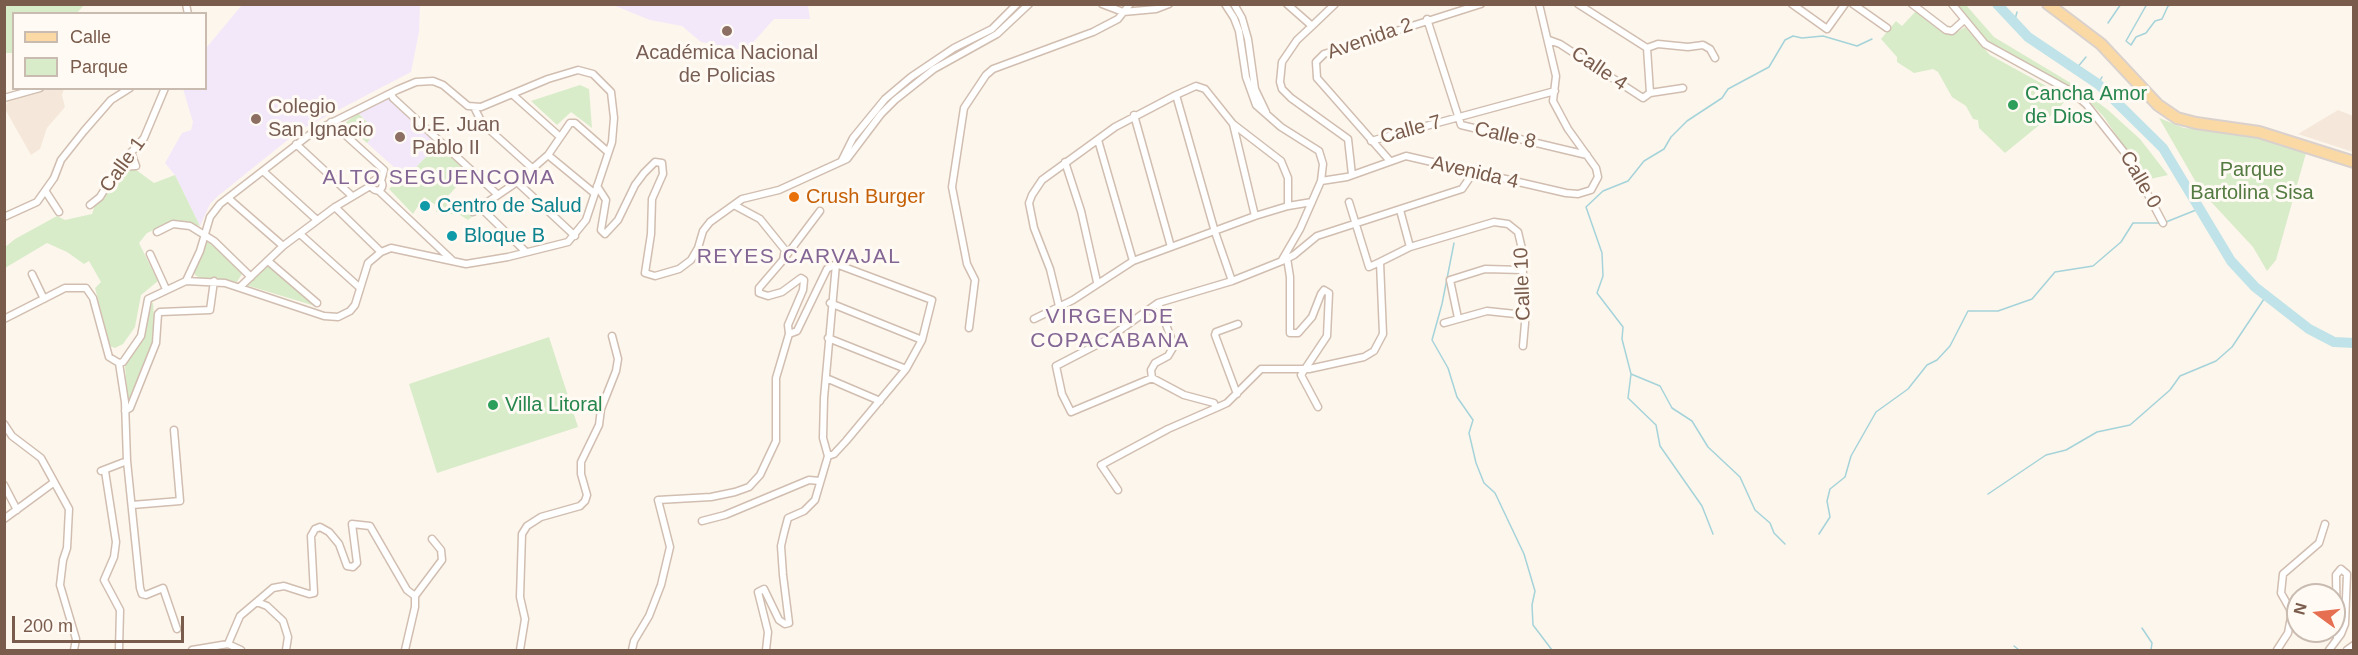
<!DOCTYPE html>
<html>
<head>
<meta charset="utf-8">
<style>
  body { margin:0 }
  #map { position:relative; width:2358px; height:655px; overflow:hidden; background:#fdf6ec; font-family:Helvetica,sans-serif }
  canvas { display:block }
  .frame { position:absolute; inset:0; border:6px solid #7a5c4d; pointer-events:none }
  .legend { position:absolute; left:12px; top:12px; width:195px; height:78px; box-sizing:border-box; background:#fffaf3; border:2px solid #cabbb1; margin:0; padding:8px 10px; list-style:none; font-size:18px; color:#7a5c4d }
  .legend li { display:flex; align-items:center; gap:12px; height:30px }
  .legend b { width:30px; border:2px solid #cabbb1 }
  .north { position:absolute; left:2286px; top:583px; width:60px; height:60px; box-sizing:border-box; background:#fffaf3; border:2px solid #cabbb1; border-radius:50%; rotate:285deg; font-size:16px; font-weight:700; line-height:24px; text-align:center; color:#7a5c4d }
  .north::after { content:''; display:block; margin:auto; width:21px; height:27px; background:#e76f51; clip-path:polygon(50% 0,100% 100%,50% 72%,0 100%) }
  .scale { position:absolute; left:12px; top:616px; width:172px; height:27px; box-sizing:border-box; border:3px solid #7a5c4d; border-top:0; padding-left:8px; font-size:18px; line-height:21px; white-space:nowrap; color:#7a5c4d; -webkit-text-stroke:4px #fffaf3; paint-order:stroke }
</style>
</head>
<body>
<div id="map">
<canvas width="2358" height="655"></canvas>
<div class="frame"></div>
<ul class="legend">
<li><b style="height:8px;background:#fbd9a5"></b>Calle</li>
<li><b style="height:16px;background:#d8ecc9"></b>Parque</li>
</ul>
<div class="north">N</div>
<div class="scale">200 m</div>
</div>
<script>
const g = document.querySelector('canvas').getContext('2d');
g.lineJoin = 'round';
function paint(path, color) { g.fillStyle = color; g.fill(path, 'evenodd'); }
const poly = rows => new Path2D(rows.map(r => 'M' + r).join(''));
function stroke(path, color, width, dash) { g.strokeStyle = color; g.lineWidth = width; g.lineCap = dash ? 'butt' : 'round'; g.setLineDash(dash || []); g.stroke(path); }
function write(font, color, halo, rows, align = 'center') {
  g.font = font + ' Helvetica,sans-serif'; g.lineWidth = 6; g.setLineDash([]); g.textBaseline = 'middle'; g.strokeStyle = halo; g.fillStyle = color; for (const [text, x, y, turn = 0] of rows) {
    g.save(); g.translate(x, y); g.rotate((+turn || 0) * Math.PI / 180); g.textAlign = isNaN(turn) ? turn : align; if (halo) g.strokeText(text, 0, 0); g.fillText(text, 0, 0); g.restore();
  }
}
paint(poly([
  [26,89,64,89,62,95,65,107,47,128,40,149,31,155,5,109,8,100,29,94],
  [2338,110,2353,116,2353,152,2298,134]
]), '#f5e8da');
paint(poly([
  [242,5,420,5,419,32,411,72,300,130,218,196,210,204,200,226,175,175,165,163,182,133,191,130,193,122,183,89,206,88,206,48],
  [613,5,808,5,810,19,774,19,748,48,736,49,701,42,682,26,650,20],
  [388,98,437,145,406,178,367,143,376,131,358,113]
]), '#f3e8fa');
paint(poly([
  [5,4,84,4,84,5,77,13,14,14,13,53,5,53],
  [1956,5,1966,5,1994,37,2079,88,2108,110,2140,139,2168,175,2146,180,2104,117,2084,96,1988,42],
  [1916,11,1945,33,1954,34,1965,27,1990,55,2068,98,2054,113,2005,153,1979,128,1978,120,1973,119,1966,106,1952,97,1938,72,1933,69,1914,73,1897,62,1897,57,1881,39,1896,21,1902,26],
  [580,85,589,89,592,128,571,112,557,125,531,101],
  [358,113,376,131,367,143,345,123],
  [2159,118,2184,128,2227,131,2259,138,2306,153,2276,260,2267,271,2253,247,2201,191],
  [437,145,469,173,448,196,457,205,473,212,473,216,468,220,460,215,436,212,437,206,424,197,413,214,389,189,396,182,388,176,395,167,407,177],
  [125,163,134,163,132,167,154,183,175,175,200,226,177,220,147,233,139,243,158,281,141,295,135,327,123,344,115,348,110,346,95,288,101,282,89,261,84,264,67,252,47,243,5,268,4,248,15,239,57,216,65,220,92,214,96,202,120,165],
  [207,241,243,272,237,282,202,279,195,275,193,269],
  [265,266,270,266,315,306,246,285],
  [153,302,155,336,128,406,125,365,140,343,145,330,147,311],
  [549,337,578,427,437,473,409,384]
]), '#d8ecc9');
stroke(poly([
  [2147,4,2126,41,2131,45,2136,37,2146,33,2155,21,2162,19,2168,6,2175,4],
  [2014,23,2017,12],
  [2108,23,2121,4],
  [2076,69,2086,57],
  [2098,84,2102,77],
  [2166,222,2201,208],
  [1454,243,1442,304,1432,340,1448,368,1457,397,1473,420,1469,433,1476,463,1484,483,1495,493,1524,554,1535,591,1532,605,1533,625,1552,650],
  [1631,374,1660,386,1672,408,1692,421,1708,447,1740,477,1755,510,1770,523,1774,533,1785,544],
  [1988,494,2046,455,2066,450,2097,432,2130,425,2170,390,2180,376,2216,361,2232,347,2266,296],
  [1713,534,1702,506,1660,446,1656,425,1628,398,1631,374,1622,339,1623,327,1597,293,1603,276,1602,253,1586,207,1603,191,1628,181,1644,161,1664,149,1671,137,1687,121,1722,98,1728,89,1769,67,1785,40,1793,36,1802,38,1823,36,1857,46,1872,39],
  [1819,534,1830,517,1827,501,1830,489,1845,477,1851,456,1876,412,1908,389,1927,365,1937,360,1950,346,1968,311,1998,311,2032,299,2055,272,2093,266,2121,242,2133,223,2159,223],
  [2142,628,2152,643,2151,650],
  [2014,646,2019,650]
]), '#a5d3da', 1.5);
stroke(poly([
  [1997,4,2028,37,2098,84,2163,148,2231,261,2255,287,2309,329,2334,342,2354,343]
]), '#bfe3e8', 10);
const minor = poly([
  [186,4,188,14],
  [1102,4,1123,12,1156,9,1169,4],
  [1225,4,1234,18,1239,31,1246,77,1256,105,1281,127,1319,151,1323,164,1321,181,1300,229,1282,260],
  [1234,4,1242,18,1248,39,1255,89,1266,112],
  [1287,4,1312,26,1335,4],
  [1578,4,1647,48],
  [1792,4,1827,29,1845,4],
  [1853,4,1887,28],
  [1912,4,1946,30,1952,31,1963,21],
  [1952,4,1985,44,2072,92,2086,104,2128,157,2163,223],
  [1427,19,1461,125,1587,155],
  [1312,26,1297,40,1282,62,1280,82,1282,89,1291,98,1348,139,1352,175],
  [1549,40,1560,44,1643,98,1650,93,1683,88],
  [1647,48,1658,44,1688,47,1703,45,1710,49,1715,58],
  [1647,48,1650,93],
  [391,93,393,98,497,194],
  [512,94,559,136],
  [1176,95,1215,232,1232,281],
  [4,98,40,88],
  [474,107,482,123,532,168],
  [1134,115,1171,247],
  [331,122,384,170,381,181],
  [1233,124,1255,216],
  [1098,140,1133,261],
  [1371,141,1555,91],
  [296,144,352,196],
  [548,155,594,193],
  [842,160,853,138,885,99,911,77,954,48,992,29,1017,4],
  [1390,161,1317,78,1316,62,1324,54,1481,4],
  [1065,162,1081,211,1097,282],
  [119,167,136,166,131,152],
  [263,171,317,220],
  '371.5 185a5.5 5.5 0 1 1 11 0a5.5 5.5 0 1 1-11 0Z',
  [1321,181,1347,177,1406,156,1566,193,1578,194,1591,190,1598,177,1596,168,1568,129,1553,101,1556,76,1539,4],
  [517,182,575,236],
  [597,186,606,200,601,230,605,234,618,220,635,185,644,173,655,162,662,163,663,174,652,199,651,234,645,273,655,276,679,269,691,260,698,248,703,231,710,222,742,199,779,190,847,159,881,114,895,100,934,69,997,34,1029,4],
  [379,191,453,261],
  [46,192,59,212],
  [228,198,283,246],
  [1349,202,1369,267,1380,262],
  [90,205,100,197,118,167,144,138,165,88],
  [734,205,760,219,785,250,783,260,759,288,759,293,768,296,782,292,801,278,804,280,803,290,788,325,789,334,797,331,827,269,836,264],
  [335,207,381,252],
  [480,207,526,252],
  [1400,210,1410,247,1494,222,1508,224,1518,232,1522,249,1525,323,1523,346],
  [473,212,517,182,548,155,570,123,575,123,608,152],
  [4,217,37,202,54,178,61,160,84,131,111,100,130,88],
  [157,232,173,224,190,226,214,241,251,277],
  [300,234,359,287],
  [150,254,166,289],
  [1287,258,1290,277,1290,333,1298,333,1312,317,1321,294,1324,290,1329,293,1327,336,1301,375,1318,407],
  [783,260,820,211],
  [268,261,317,303],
  [32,274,44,299],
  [240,287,283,246,335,207,372,185],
  [830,303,922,340],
  [1059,306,1050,269,1034,228,1029,203,1032,195,1042,180,1115,127,1176,95,1196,86,1205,89,1233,124,1281,161,1288,178,1288,206],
  [1458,318,1450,280,1485,269,1523,270],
  [4,319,65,288,86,288,93,298,109,357,119,363,123,362,141,336,148,299,186,281,225,283,324,316,338,317,350,311,355,305,368,263,381,252,391,248,466,264,508,257,568,242,586,220,612,142,614,118,611,92,593,74,578,70,548,79,481,107,468,106,443,85,433,81,416,82,397,90,313,132,220,204,210,217,200,251,186,281],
  [1034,319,1073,300,1133,261,1255,216,1288,206,1312,202],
  [1444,323,1487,311,1525,315],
  [969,328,975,280,967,264,952,187,964,108,986,75,993,69,1093,32,1118,19,1130,4],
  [828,338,906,369],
  [119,363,125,402,127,461,140,588,142,594,146,595,163,588,177,629],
  [826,378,880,401],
  [1152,378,1071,412,1062,394,1056,366,1106,340,1158,303,1232,281,1282,261,1294,255,1317,236,1462,189,1473,173],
  [1237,394,1215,335,1216,332,1238,324],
  [1216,408,1227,403,1261,369,1309,369,1364,357,1374,351,1383,334,1380,262,1410,247],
  [125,411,130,408,156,343,158,314,160,312,210,310,214,281],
  [4,424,12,436,41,458,69,509,67,548,63,560,60,585,76,639,74,650],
  [828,456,834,454,846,441,906,369,922,340,932,300,836,264],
  [828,456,823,438,824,398,836,264],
  [101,471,127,461],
  [105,471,116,542,114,557,104,580,120,610,119,650],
  [4,485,17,510],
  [1118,490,1101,465,1168,429,1216,408,1214,403,1184,395,1152,378,1151,370,1155,363,1168,356,1174,346,1158,303],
  [132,505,180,501,174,430],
  [4,519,53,483],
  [702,521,725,515,809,480,820,481],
  [257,602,267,606,283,621,288,637,286,650],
  [228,644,240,616,273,588,284,586,309,594,314,593,311,536,315,529,320,527,329,532,339,544,347,566,353,567,357,563,352,524,370,526,407,590,415,596,442,560,441,550,432,539],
  [192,650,228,644,241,650],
  [405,650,415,607,415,596],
  [520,650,525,619,520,597,522,534,527,526,541,517,580,506,585,501,587,495,581,474,581,462,599,425,601,409,616,371,618,359,612,336],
  [632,650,634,641,649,616,661,585,670,547,658,500,711,497,735,492,749,487,760,475,776,441,776,378,789,334],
  [766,650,768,632,758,592,764,589,779,620,785,624,789,623,783,575,781,546,784,533,788,518,804,511,815,500,828,456],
  [2277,650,2288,633,2291,617,2290,609,2281,593,2283,574,2319,543,2325,524],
  [2329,650,2341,634,2345,624,2347,574,2341,569,2336,575,2337,638],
  [2347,650,2354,645]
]);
const primary = poly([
  [2048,4,2101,44,2158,105,2177,118,2196,123,2259,132,2354,162]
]);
stroke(minor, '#d1beb0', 9);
stroke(primary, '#dad1cd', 14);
stroke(minor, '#fff', 6);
stroke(primary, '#fbd9a5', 10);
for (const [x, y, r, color] of [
  [727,31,6,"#8d6e63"],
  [2013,105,6,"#2e9e5b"],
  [256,119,6,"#8d6e63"],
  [400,137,6,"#8d6e63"],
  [794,197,6,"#e8710a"],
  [425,206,6,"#0f9aa8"],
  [452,236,6,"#0f9aa8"],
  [493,405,6,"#2e9e5b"]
]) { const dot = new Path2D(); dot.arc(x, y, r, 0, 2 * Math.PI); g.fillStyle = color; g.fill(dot); stroke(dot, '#fffaf3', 2); }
write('20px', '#7a5c4d', '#fffaf3', [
  ["Avenida 2",1370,39,-19],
  ["Calle 4",1599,69,34],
  ["Calle 7",1411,130,-15],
  ["Calle 8",1505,136,13],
  ["Calle 1",123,165,-54],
  ["Avenida 4",1475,173,13],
  ["Calle 0",2140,180,60],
  ["Calle 10",1523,284,-92]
]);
write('20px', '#785e54', '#fffaf3', [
  ["Académica Nacional",727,53,"center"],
  ["de Policias",727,76,"center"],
  ["Colegio",268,107],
  ["San Ignacio",268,130],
  ["U.E. Juan",412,125],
  ["Pablo II",412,148]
], 'left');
write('20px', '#27864d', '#fffaf3', [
  ["Cancha Amor",2025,94],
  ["de Dios",2025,117],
  ["Villa Litoral",505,405]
], 'left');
write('20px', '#537a41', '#fffaf3', [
  ["Parque",2252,170],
  ["Bartolina Sisa",2252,193]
]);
write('20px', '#c56008', '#fffaf3', [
  ["Crush Burger",806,197]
], 'left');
write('20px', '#0d838f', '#fffaf3', [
  ["Centro de Salud",437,206],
  ["Bloque B",464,236]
], 'left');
g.letterSpacing = '1.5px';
write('21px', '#846695', '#fffaf3', [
  ["ALTO SEGUENCOMA",439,178],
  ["REYES CARVAJAL",799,257],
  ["VIRGEN DE",1110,317],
  ["COPACABANA",1110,341]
]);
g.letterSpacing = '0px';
</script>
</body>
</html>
